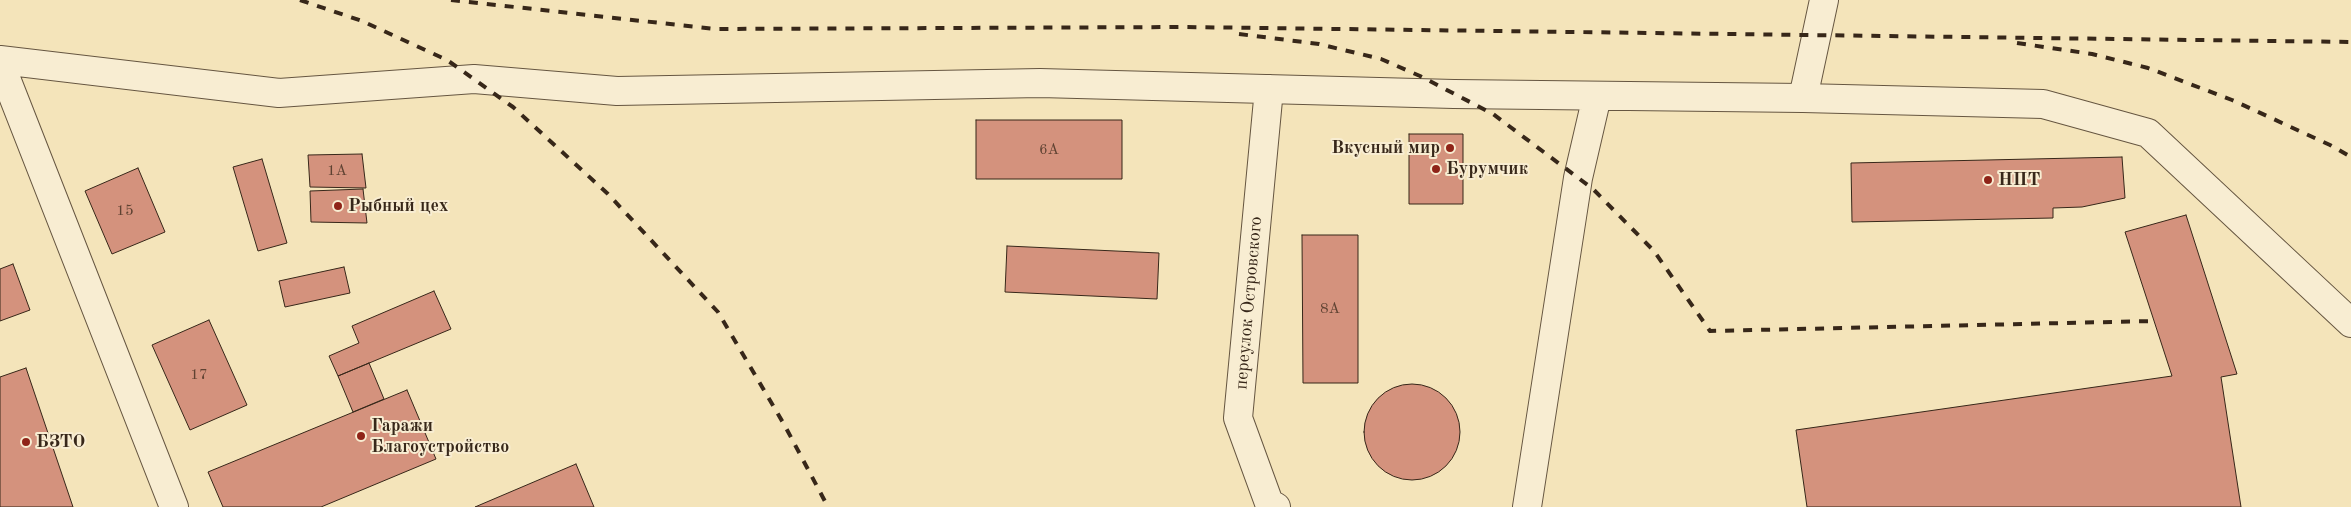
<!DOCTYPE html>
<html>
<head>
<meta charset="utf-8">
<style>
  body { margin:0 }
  canvas { display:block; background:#f4e4ba }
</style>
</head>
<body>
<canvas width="2351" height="507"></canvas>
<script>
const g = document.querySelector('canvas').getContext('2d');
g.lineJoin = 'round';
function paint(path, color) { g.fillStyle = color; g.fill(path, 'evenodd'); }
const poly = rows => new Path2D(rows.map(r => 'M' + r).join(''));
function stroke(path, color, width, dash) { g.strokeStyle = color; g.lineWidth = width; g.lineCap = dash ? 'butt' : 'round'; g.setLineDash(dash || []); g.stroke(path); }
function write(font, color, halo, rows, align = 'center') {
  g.font = font + ' "Old Standard TT",serif'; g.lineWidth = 4; g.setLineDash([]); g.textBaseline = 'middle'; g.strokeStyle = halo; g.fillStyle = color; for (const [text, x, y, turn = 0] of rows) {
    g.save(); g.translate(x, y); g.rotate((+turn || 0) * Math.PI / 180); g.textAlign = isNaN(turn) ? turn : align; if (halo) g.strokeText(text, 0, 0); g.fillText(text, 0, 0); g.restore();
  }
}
const building = poly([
  [976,120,1122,120,1122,179,976,179,976,120],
  [1409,134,1463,134,1463,204,1409,204,1409,134],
  [362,154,366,188,310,187,308,155,362,154],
  [2122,157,2125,198,2082,207,2053,208,2053,218,1852,222,1851,163,2122,157],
  [262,159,287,243,258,251,233,167,262,159],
  [138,168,165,232,112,254,85,191,138,168],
  [363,189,367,223,311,222,310,191,363,189],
  [2186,215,2237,374,2221,377,2241,507,1807,507,1796,430,2172,376,2125,232,2186,215],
  [1302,235,1358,235,1358,383,1303,383,1302,235],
  [1007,246,1159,253,1157,299,1005,292,1007,246],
  [13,264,30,310,0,321,0,269,13,264],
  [344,267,350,293,285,307,279,281,344,267],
  [434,291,451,329,338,376,329,356,359,343,352,326,434,291],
  [209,320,247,405,190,430,152,345,209,320],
  [369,363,384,399,353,412,338,376,369,363],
  [26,368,73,507,0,507,0,377,26,368],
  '1364 432a48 48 0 1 1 96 0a48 48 0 1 1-96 0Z',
  [407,390,436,459,321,507,223,507,208,472,407,390],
  [576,464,594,507,475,507,576,464]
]);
paint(building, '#d4927d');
stroke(building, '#372719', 1);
const minor = poly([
  [0,60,279,93,474,79,617,91,1040,83,1454,94,1803,98,1824,0],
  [0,63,174,507],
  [1269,89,1238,418,1269,503,1276,507],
  [1803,98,2043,104,2148,133,2351,323],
  [1527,507,1578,178,1597,96]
]);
stroke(minor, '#665641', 30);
stroke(minor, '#f8edd2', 28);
stroke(poly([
  [300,0,362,21,447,60,513,107,608,194,718,312,785,426,828,507],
  [451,0,715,29,1185,27,2351,42],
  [1239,34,1319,44,1381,59,1420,76,1493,114,1593,189,1654,251,1710,331,2154,321],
  [2017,43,2092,54,2148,68,2232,100,2330,145,2351,157]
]), '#372719', 4, [9, 9]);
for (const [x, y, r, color] of [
  [1450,148,5,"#8f2418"],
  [1436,169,5,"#8f2418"],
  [1988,180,5,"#8f2418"],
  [338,206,5,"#8f2418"],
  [361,436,5,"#8f2418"],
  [26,442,5,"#8f2418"]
]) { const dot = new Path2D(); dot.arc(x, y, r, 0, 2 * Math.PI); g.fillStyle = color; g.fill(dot); stroke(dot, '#f8edd2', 2); }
write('15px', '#5e4232', null, [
  ["6А",1049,150],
  ["1А",337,171],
  ["15",125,211],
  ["8А",1330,309],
  ["17",199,375]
]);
write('bold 18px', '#372719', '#f8edd2', [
  ["Вкусный мир",1440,148,"right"],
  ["Бурумчик",1446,169],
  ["НПТ",1998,180],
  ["Рыбный цех",348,206],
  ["Гаражи",371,426],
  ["Благоустройство",371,447],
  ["БЗТО",36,442]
], 'left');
write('18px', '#372719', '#f8edd2', [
  ["переулок Островского",1249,303,-85]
]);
</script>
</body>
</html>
